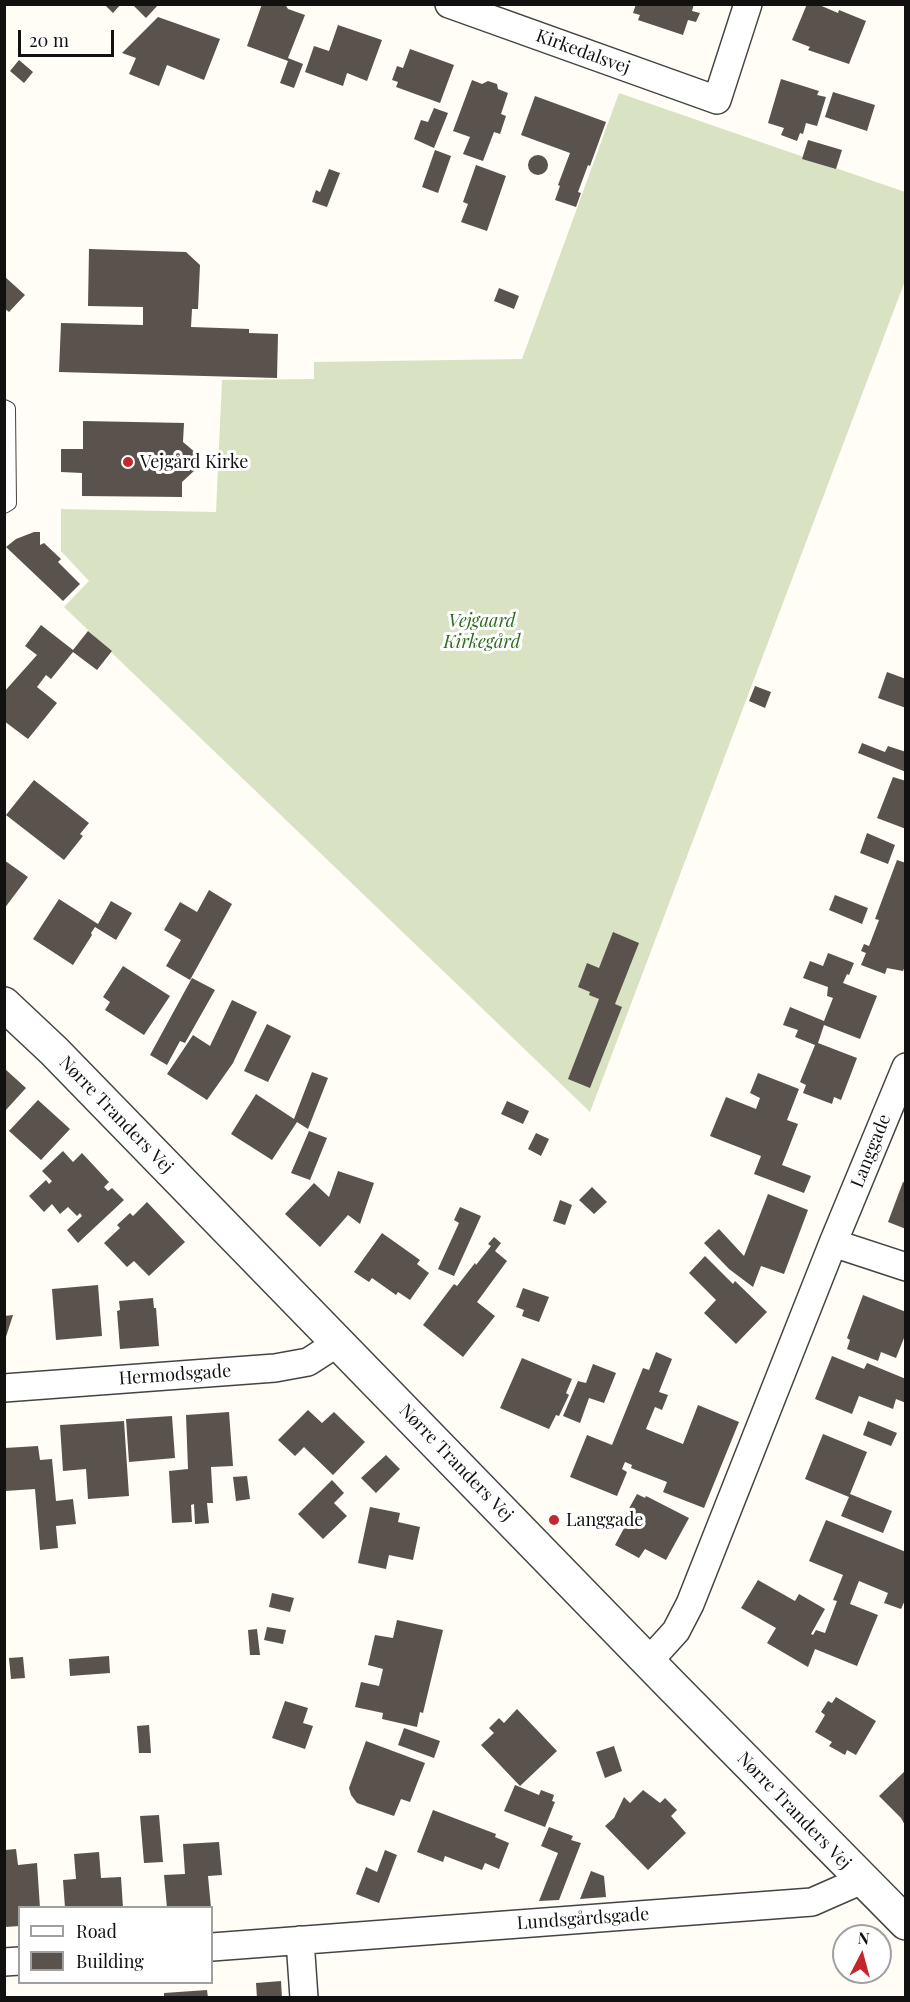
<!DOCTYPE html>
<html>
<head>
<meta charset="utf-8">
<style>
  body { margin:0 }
  #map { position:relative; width:910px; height:2002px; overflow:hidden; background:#fffdf5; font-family:"Playfair Display",serif }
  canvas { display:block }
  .frame { position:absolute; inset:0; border:6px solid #111; pointer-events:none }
  .legend { position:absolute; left:18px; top:1906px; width:195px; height:78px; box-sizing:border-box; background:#fff; border:2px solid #a0a0a0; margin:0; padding:8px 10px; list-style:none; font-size:18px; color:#111 }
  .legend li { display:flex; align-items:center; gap:12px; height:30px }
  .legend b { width:30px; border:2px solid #a0a0a0 }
  .north { position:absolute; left:832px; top:1924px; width:60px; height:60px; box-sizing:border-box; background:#fff; border:2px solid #a0a0a0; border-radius:50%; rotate:6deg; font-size:16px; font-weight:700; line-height:24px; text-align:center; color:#111 }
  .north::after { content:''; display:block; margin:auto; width:21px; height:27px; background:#c4262e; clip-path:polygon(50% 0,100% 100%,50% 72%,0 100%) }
  .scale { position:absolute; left:18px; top:30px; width:96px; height:27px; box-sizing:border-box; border:3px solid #111; border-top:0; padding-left:8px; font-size:18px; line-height:21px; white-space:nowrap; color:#111; -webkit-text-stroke:4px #fff; paint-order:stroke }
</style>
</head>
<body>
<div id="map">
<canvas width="910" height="2002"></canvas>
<div class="frame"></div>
<ul class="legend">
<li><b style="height:8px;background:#fff"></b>Road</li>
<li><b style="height:16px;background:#5a524d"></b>Building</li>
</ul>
<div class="north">N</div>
<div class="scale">20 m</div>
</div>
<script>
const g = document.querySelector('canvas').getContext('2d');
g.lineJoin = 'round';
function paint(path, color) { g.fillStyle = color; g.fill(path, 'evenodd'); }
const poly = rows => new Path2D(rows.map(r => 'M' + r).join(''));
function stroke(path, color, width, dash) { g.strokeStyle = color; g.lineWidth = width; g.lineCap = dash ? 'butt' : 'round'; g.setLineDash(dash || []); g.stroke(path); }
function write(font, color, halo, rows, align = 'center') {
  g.font = font + ' "Playfair Display",serif'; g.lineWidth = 6; g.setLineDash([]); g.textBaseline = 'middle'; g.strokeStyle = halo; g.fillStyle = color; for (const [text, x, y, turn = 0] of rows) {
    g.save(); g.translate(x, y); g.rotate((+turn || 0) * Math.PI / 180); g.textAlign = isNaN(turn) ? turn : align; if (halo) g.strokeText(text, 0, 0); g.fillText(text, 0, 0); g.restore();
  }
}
paint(poly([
  [619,93,905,192,905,281,590,1112,64,607,89,581,61,551,61,509,216,512,222,380,314,379,314,362,522,359]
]), '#d9e3c4');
paint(poly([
  [104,4,121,4,113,13],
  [132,4,159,4,146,18],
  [262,4,285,4,288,9,305,15,288,58,303,64,294,88,280,83,288,61,247,46],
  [636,4,694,4,692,11,700,13,696,22,688,20,683,35,638,20,640,15,633,13],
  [807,4,817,4,838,13,839,10,866,21,849,64,808,50,810,47,792,40],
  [158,17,220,39,204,80,167,65,159,86,129,74,136,58,122,53],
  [338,25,382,40,367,81,347,73,343,86,305,72,314,46,329,51],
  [410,49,454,65,440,103,396,87,398,82,392,80,397,66,403,68],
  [19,60,33,72,24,83,10,71],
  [781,79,819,91,817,95,826,97,817,126,806,123,803,134,800,133,797,141,781,135,784,128,768,123],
  [472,80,482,84,488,81,497,84,498,89,508,93,501,114,506,116,500,134,494,132,483,161,463,154,470,137,453,131],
  [833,92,875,105,867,131,825,117],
  [535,96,606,122,590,166,588,165,578,192,581,193,576,207,555,200,560,186,558,185,570,153,521,135],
  [434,108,448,113,434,148,414,139,421,120,428,122],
  [808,140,842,150,836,169,802,159],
  [435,150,451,156,438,193,422,187],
  '528 165a10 10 0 1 1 20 0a10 10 0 1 1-20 0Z',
  [476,165,506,176,487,231,461,222,468,204,463,202],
  [329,169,340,173,327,207,312,202,316,190,320,192],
  [89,249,186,252,200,265,198,309,192,309,191,327,249,329,249,333,278,334,277,378,59,372,61,323,143,325,143,307,88,306],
  [4,276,25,295,9,312,4,308],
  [499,288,519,296,514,309,494,301],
  [83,421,184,423,183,442,196,453,195,470,182,482,182,497,82,496,82,473,61,472,61,449,83,449],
  [34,532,40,532,40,545,44,543,61,559,58,562,80,584,63,601,6,547,16,539],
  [41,625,73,650,88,631,112,651,97,670,73,652,51,679,46,675,37,687,57,703,28,739,4,721,4,692,37,655,25,646],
  [887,672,906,679,906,708,878,698],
  [755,686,771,692,765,708,749,701],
  [862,743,885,752,888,746,906,752,906,772,858,753],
  [893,777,906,781,906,829,877,818],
  [34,780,89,823,80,834,83,836,64,860,6,815],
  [867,833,895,845,888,864,860,853],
  [4,860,28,877,4,909],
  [897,860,906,863,906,964,903,971,887,968,885,974,861,965,866,953,861,951,864,944,869,946,879,920,875,919],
  [209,890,232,904,190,980,166,966,181,940,164,930,180,902,197,912],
  [835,895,868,908,862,924,829,910],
  [59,899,98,924,111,901,132,913,116,940,95,927,91,933,92,935,73,965,33,939],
  [613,932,639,943,615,1004,622,1007,590,1088,568,1079,599,999,589,995,590,992,578,987,587,963,599,968],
  [828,953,854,963,849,975,847,974,843,983,877,996,860,1039,824,1025,818,1043,857,1058,841,1100,834,1097,832,1104,803,1093,806,1085,800,1082,815,1045,795,1037,798,1030,783,1025,790,1007,824,1021,833,998,827,996,828,987,803,978,810,961,823,966],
  [123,966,170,996,144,1035,105,1010,110,1002,103,997],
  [192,978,215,990,185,1043,180,1041,167,1065,150,1055],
  [232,1000,257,1012,233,1063,207,1100,167,1074,193,1035,210,1046],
  [267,1024,291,1036,268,1082,244,1071],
  [5,1069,26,1088,5,1111],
  [312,1072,328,1078,308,1129,297,1122,272,1160,231,1134,256,1094,294,1119],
  [758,1073,799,1089,787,1120,798,1124,782,1165,811,1176,804,1193,754,1174,761,1156,710,1136,726,1097,756,1109,760,1098,750,1093],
  [38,1100,70,1129,41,1160,9,1131],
  [507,1101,529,1111,523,1124,501,1114],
  [309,1131,327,1138,310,1180,291,1173],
  [536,1133,549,1139,541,1156,528,1149],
  [63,1151,73,1162,82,1153,109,1182,104,1187,108,1191,112,1188,124,1200,78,1243,67,1230,82,1216,80,1213,77,1216,68,1207,60,1214,52,1204,44,1212,29,1196,46,1180,49,1184,52,1181,42,1171],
  [338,1171,374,1183,360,1224,348,1215,320,1247,285,1214,314,1183,329,1197],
  [903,1182,906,1183,906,1229,888,1222],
  [592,1187,607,1202,594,1214,579,1200],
  [768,1194,808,1210,784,1274,761,1266,753,1287,729,1269,704,1243,719,1229,744,1256],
  [560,1200,572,1205,565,1225,553,1221],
  [147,1202,185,1242,149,1276,134,1261,127,1267,104,1243,120,1228,117,1225,130,1213,133,1216],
  [460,1207,481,1216,454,1276,438,1269,459,1223,454,1220],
  [382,1233,420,1260,417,1264,429,1273,410,1300,398,1292,396,1295,372,1278,369,1282,354,1272],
  [494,1237,501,1243,495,1251,507,1261,477,1302,495,1316,463,1357,423,1325,454,1284,457,1286,475,1263,476,1265,491,1246,488,1244],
  [705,1256,733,1284,735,1281,767,1312,736,1344,704,1313,716,1300,689,1273],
  [98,1285,102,1336,56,1340,52,1289],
  [523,1288,549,1297,539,1322,522,1316,524,1310,516,1307],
  [863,1295,906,1312,906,1333,896,1358,881,1352,878,1361,847,1349,850,1340,847,1338],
  [153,1298,154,1308,156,1308,159,1346,120,1349,117,1311,120,1310,119,1301],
  [13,1315,5,1340,4,1340,4,1316],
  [656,1352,672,1359,659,1392,668,1395,662,1410,655,1407,646,1429,683,1444,698,1405,739,1422,704,1508,663,1492,667,1482,631,1468,632,1465,625,1462,622,1469,627,1472,617,1496,570,1477,587,1435,612,1445,643,1368,649,1370],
  [832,1356,864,1369,867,1363,906,1379,906,1403,896,1399,893,1409,859,1396,852,1414,815,1399],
  [522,1358,572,1379,566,1393,569,1395,559,1416,556,1415,549,1429,500,1408],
  [593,1364,616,1373,604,1403,589,1398,580,1423,563,1416,578,1381,586,1383],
  [308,1410,322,1423,334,1412,365,1442,333,1475,304,1447,295,1456,278,1440],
  [229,1412,233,1466,211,1467,213,1503,207,1503,209,1523,195,1524,194,1504,191,1505,192,1522,172,1523,169,1471,188,1469,186,1415],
  [172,1416,175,1458,129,1462,126,1419],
  [124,1421,129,1496,88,1499,86,1469,63,1471,60,1425],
  [868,1421,897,1433,891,1446,863,1435],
  [823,1434,867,1452,850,1494,892,1511,883,1533,841,1516,849,1497,805,1479],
  [38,1446,40,1460,52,1459,56,1501,73,1499,76,1524,56,1526,58,1548,40,1550,35,1489,5,1491,5,1448],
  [386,1455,400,1469,376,1493,361,1478],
  [247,1476,250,1499,236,1501,233,1477],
  [332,1480,344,1493,334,1503,347,1516,323,1539,298,1514],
  [637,1494,645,1498,646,1496,689,1518,666,1560,645,1549,639,1558,615,1545,630,1517,626,1514],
  [370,1507,400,1513,398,1522,420,1527,413,1560,389,1555,386,1569,358,1563],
  [826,1520,906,1552,906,1598,901,1609,884,1603,888,1593,859,1581,850,1604,878,1615,857,1666,815,1649,808,1667,767,1643,776,1628,741,1608,758,1580,795,1601,799,1594,825,1609,811,1634,813,1635,816,1630,825,1633,837,1601,833,1600,843,1575,809,1561],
  [272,1593,294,1598,290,1612,269,1607],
  [397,1620,443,1630,423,1713,420,1712,417,1727,382,1719,383,1713,355,1707,361,1682,379,1686,383,1669,368,1665,375,1635,393,1638],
  [267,1627,286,1630,283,1644,264,1640],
  [257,1629,260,1655,250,1655,248,1630],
  [109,1656,110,1673,70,1676,69,1659],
  [23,1657,25,1678,11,1679,9,1658],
  [836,1697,876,1721,856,1755,847,1750,845,1755,829,1746,832,1742,815,1732,825,1715,821,1712,828,1701,832,1703],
  [285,1701,308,1708,303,1723,313,1726,305,1749,272,1738],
  [517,1709,557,1751,520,1786,481,1745,494,1733,489,1728,499,1718,504,1723],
  [149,1725,151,1753,139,1753,137,1726],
  [404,1728,440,1741,434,1758,398,1745],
  [366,1741,425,1763,410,1802,401,1799,394,1816,357,1803,351,1795,349,1788],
  [614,1746,622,1771,605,1778,596,1752],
  [906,1770,906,1827,901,1818,879,1796],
  [515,1785,539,1795,541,1790,554,1795,552,1801,555,1802,545,1827,504,1811],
  [643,1790,660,1803,665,1798,677,1810,671,1816,686,1833,648,1870,605,1826,614,1818,624,1797,630,1803],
  [433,1810,496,1834,495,1837,509,1843,499,1869,485,1863,482,1870,445,1856,443,1862,417,1852],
  [159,1815,163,1862,144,1863,140,1816],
  [549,1827,573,1836,571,1840,581,1843,559,1900,539,1901,558,1853,541,1846],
  [219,1842,222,1875,208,1876,211,1908,167,1908,164,1875,185,1874,183,1844],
  [16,1849,18,1865,37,1863,40,1908,20,1908,20,1926,5,1927,5,1850],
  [385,1850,397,1855,379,1903,356,1894,366,1867,377,1872],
  [99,1852,101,1878,121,1877,123,1908,65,1908,63,1880,76,1879,74,1854],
  [591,1871,604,1876,606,1897,580,1899],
  [281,1981,282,1998,257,1998,256,1983],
  [207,1990,208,1998,164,1998,164,1993]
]), '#5a524d');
const service = poly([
  [4,407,8,409,9,503,4,506]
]);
const minor = poly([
  [449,4,717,100,748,4],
  [833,1243,906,1267],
  [4,1388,275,1368,308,1362,339,1342],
  [648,1662,676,1631,690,1604,833,1243,906,1067],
  [300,1940,304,1998],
  [212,1947,812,1902,862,1880],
  [4,1962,20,1961]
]);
const tertiary = poly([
  [4,1004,54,1051,671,1685,906,1923]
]);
stroke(service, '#444', 16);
stroke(minor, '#444', 30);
stroke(tertiary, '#444', 36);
stroke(service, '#fff', 14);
stroke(minor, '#fff', 27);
stroke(tertiary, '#fff', 33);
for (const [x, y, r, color] of [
  [128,462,6,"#c4262e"],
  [554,1520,6,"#c4262e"]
]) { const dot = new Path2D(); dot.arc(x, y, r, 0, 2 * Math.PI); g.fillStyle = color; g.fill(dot); stroke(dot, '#fff', 2); }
write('18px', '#111', '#fff', [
  ["Kirkedalsvej",583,52,20],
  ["Nørre Tranders Vej",116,1115,46],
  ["Langgade",871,1151,-68],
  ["Hermodsgade",175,1375,-4],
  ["Nørre Tranders Vej",456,1463,46],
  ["Nørre Tranders Vej",794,1811,46],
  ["Lundsgårdsgade",583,1919,-4]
]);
write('18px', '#111', '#fff', [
  ["Vejgård Kirke",140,462],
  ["Langgade",566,1520]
], 'left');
write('italic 18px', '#2f6b1f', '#fff', [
  ["Vejgaard",482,621],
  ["Kirkegård",482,642]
]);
</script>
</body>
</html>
